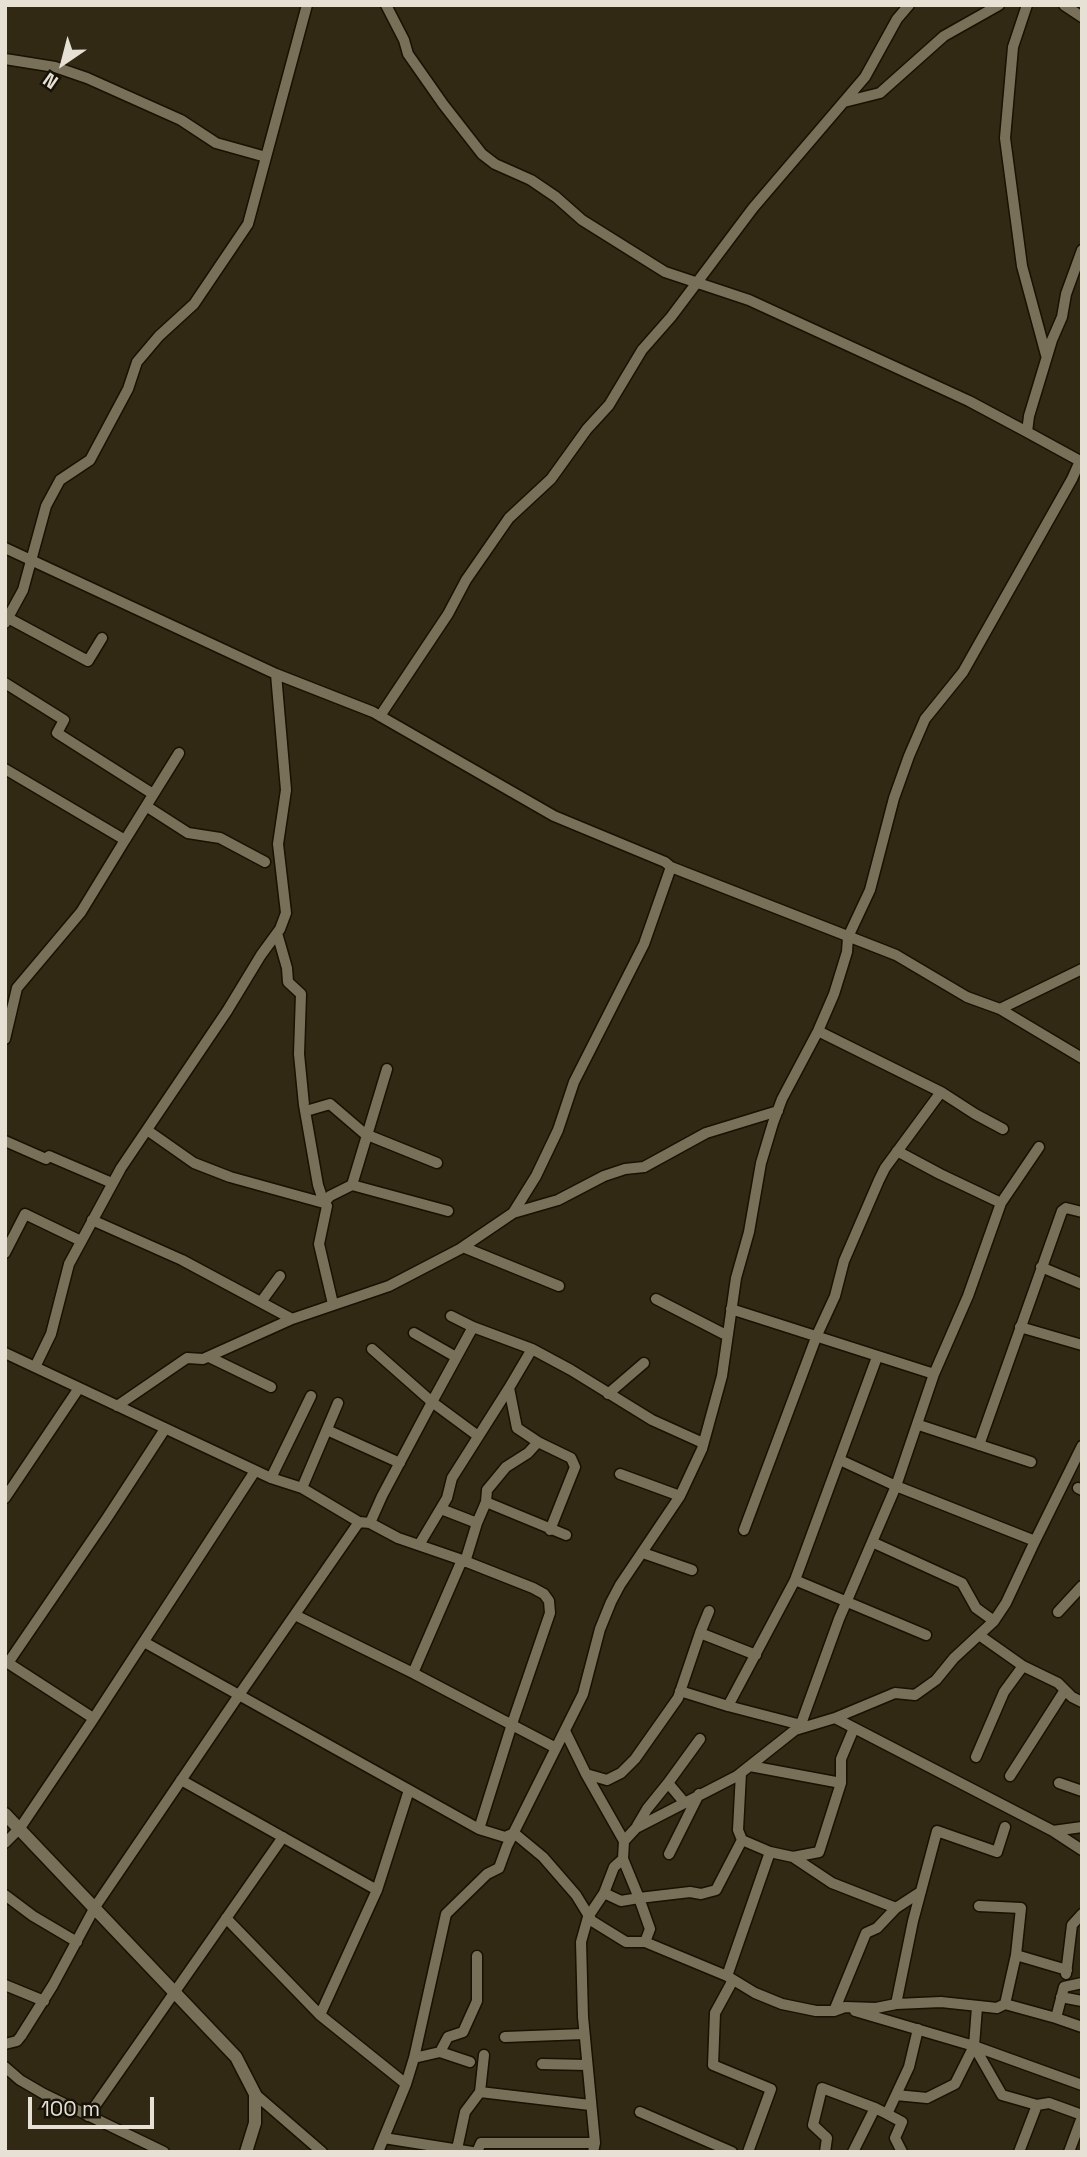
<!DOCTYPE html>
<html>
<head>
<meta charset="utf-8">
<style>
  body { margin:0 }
  #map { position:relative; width:1087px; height:2157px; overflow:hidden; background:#312914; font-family:"Space Grotesk",sans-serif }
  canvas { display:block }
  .frame { position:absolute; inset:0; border:7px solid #e6e1d4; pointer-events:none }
  .north { position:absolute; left:28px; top:28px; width:70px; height:70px; -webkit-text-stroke:5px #161209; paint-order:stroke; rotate:215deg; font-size:19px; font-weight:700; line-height:28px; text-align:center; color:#e6e1d4 }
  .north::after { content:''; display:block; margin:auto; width:24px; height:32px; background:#e6e1d4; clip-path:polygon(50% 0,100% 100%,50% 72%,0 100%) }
  .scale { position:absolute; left:28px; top:2097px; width:126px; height:32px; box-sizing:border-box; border:4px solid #e6e1d4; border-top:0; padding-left:9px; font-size:21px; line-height:24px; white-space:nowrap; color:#e6e1d4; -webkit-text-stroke:5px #161209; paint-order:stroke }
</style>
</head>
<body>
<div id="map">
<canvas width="1087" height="2157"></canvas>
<div class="frame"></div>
<div class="north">N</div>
<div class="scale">100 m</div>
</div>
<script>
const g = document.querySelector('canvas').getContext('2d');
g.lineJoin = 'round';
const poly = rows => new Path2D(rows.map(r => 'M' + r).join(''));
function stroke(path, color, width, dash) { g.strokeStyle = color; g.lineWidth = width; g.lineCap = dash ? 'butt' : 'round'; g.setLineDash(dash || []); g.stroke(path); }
const minor = poly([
  [386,5,404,40,408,54,443,104,482,154,495,164,531,180,556,197,582,220,665,272,749,300,969,401,1027,432],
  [1027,5,1013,47,1005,138,1022,266,1046,355],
  [1064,5,1082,17],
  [5,59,55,67,87,78,181,120,216,143,266,157],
  [844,102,880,93,944,36,999,5],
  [5,548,276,674,373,712,554,816,665,862,671,867,896,955,967,997,1000,1009,1082,1058],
  [8,618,88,661,102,638],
  [5,623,23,590,46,506,60,480,90,460,128,389,137,362,159,336,194,304,248,224,307,5],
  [5,683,64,720,57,733,153,794],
  [380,716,448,614,466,580,509,518,551,479,587,429,609,405,642,350,671,317,753,208,865,77,897,19,909,5],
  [5,769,125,840,81,912,17,988,5,1039],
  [146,806,188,833,220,838,265,862],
  [125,840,179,753],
  [1000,1009,1082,969],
  [818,1031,941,1092,975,1114,1003,1129],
  [306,1111,330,1104,365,1134,437,1163],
  [147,1130,194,1163,230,1177,324,1203,318,1185,304,1105,299,1054,301,994,288,982,287,968,277,933],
  [5,1141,46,1159,49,1156,112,1183],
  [897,1151,940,1174,1001,1203],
  [352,1185,387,1069],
  [513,1213,536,1176,558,1130,574,1082,644,944,671,867],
  [92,1220,182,1260,292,1319],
  [463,1247,559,1286],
  [5,1253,25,1214,81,1241],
  [1041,1267,1082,1284],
  [656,1299,726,1335],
  [261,1302,280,1276],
  [333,1304,319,1244,327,1206,324,1203,330,1196,352,1185,448,1211],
  [451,1316,473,1327,532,1349,571,1370,652,1420,703,1443],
  [1020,1327,1082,1345],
  [414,1333,456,1357],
  [372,1349,432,1402,473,1327],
  [532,1349,509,1388,517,1428,538,1442],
  [5,1353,271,1478,302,1488,359,1522,370,1523,398,1538,462,1560,533,1588,544,1594,549,1601,550,1613,512,1724,479,1829],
  [209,1357,271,1387],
  [35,1367,51,1334,69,1264,121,1168,227,1011,261,955,280,929,286,913,278,844,286,790,276,674],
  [934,1374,968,1296,1001,1203,1039,1147],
  [608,1394,644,1363],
  [117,1406,187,1358,203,1359,292,1319,389,1286,460,1249,513,1213,558,1200,604,1176,625,1169,644,1167,706,1133,778,1111],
  [919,1425,1031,1462],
  [327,1430,400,1463],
  [979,1445,1062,1211,1066,1208,1082,1212],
  [620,1474,680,1496],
  [271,1478,311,1396],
  [302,1488,338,1403],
  [1078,1488,1082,1490],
  [5,1498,79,1388],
  [486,1502,487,1490,506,1467,528,1453,538,1442,571,1458,575,1467,550,1530],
  [441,1509,477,1523],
  [370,1523,382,1496,432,1402,478,1436],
  [744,1530,817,1335,835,1296,844,1261,879,1180,885,1168,941,1092],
  [1035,1541,1082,1446],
  [872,1542,962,1583,976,1608,994,1621],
  [419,1545,447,1498,452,1478,509,1388],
  [643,1553,692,1570],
  [465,1562,477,1523,486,1502,566,1535],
  [795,1580,877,1357],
  [1058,1612,1082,1586],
  [295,1615,413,1673,556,1748],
  [700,1633,709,1611],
  [979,1635,1023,1666,1058,1683,1072,1697,1082,1702],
  [144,1642,479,1829,505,1837,514,1833,543,1857,576,1895,592,1921,626,1942,645,1942,727,1976,755,1993,782,2004,816,2011,834,2011,845,2007,876,2008,896,2004,941,2002,997,2008,1005,2004,1056,2018,1064,1987,1082,1983],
  [5,1661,93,1718],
  [8,1663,107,1518,165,1429],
  [413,1673,462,1560],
  [680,1691,728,1706,805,1726],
  [728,1706,795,1580,926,1635],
  [835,1718,1053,1831,1082,1827],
  [801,1724,839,1619,896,1486,840,1460],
  [565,1731,586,1774,624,1841,623,1859,639,1898,690,1892,701,1894,716,1890,742,1840,770,1852,727,1976],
  [976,1757,1004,1692,1023,1666],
  [750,1766,841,1783],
  [741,1773,738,1830,742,1840],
  [586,1774,607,1780,621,1773,635,1759,678,1698,700,1633,756,1655],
  [1010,1776,1065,1690],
  [181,1780,377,1890],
  [668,1783,700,1739],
  [1059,1783,1082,1791],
  [637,1826,647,1809,668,1783,684,1802],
  [1053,1831,1082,1850],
  [624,1841,636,1828,737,1776,795,1730,835,1718,895,1693,915,1695,936,1680,954,1658,994,1621,1006,1603,1035,1541,896,1486,934,1374,731,1309],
  [5,1843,20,1828,92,1721,255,1471],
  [770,1852,793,1857,819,1852,841,1783,841,1759,854,1728],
  [669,1854,699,1794],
  [793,1857,832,1883,896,1908],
  [604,1893,621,1901,639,1898,650,1929,645,1942],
  [5,1895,33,1916,77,1942],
  [979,1906,1021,1908,1016,1955],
  [226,1918,320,2015,406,2084],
  [1066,1974,1072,1925,1082,1914],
  [733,1980,715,2013,713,2065,771,2089,748,2152],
  [5,1985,44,2001],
  [1061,1997,1082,2001],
  [896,2004,913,1921,937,1831,997,1852,1005,1827],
  [1005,2004,1016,1955,1067,1970],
  [977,2007,974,2046,1002,2095,1037,2105,1049,2103,1082,2115],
  [834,2011,866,1933,877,1928,896,1908,919,1893],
  [855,2011,974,2046,1082,2085],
  [320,2015,377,1890,409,1790],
  [1056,2018,1082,2027],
  [505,2037,584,2034],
  [5,2044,17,2041,21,2036,53,1985,95,1907,239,1695,359,1522],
  [440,2052,470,2062],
  [484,2055,480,2092,590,2105],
  [414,2058,440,2052,448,2037,463,2032,477,2001,477,1956],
  [542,2064,587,2065],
  [5,2067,20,2080,44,2094,164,2152],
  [255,2094,322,2152],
  [896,2095,927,2098,955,2084,974,2046],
  [640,2112,732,2152],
  [887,2114,902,2122,895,2138,902,2152],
  [88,2116,283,1837],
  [384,2138,472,2152],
  [457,2149,465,2112,480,2092],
  [378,2152,406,2084,414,2058,446,1914,487,1874,499,1868,507,1846,583,1694,600,1629,611,1602,620,1585,680,1496,702,1449,722,1376,736,1278,749,1232,761,1163,773,1123,782,1099,818,1031,834,994,847,952,848,937,870,890,894,798,909,756,925,719,963,672,1072,479,1080,461,1027,432,1029,416,1052,340,1062,317,1066,294,1082,250],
  [477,2152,481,2143,595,2143],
  [593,2152,595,2143,583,2017,581,1942,588,1917,604,1893,614,1867,623,1859],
  [825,2152,827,2138,813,2125,822,2088,875,2108],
  [853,2152,875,2108,887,2114,909,2067,918,2029],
  [1019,2152,1037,2105],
  [1069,2152,1082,2117]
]);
const tertiary = poly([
  [5,1814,236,2057,255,2094,255,2123,246,2152]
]);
stroke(minor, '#191101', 13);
stroke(tertiary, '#191101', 15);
stroke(minor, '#797059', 10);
stroke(tertiary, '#797059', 12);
</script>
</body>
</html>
